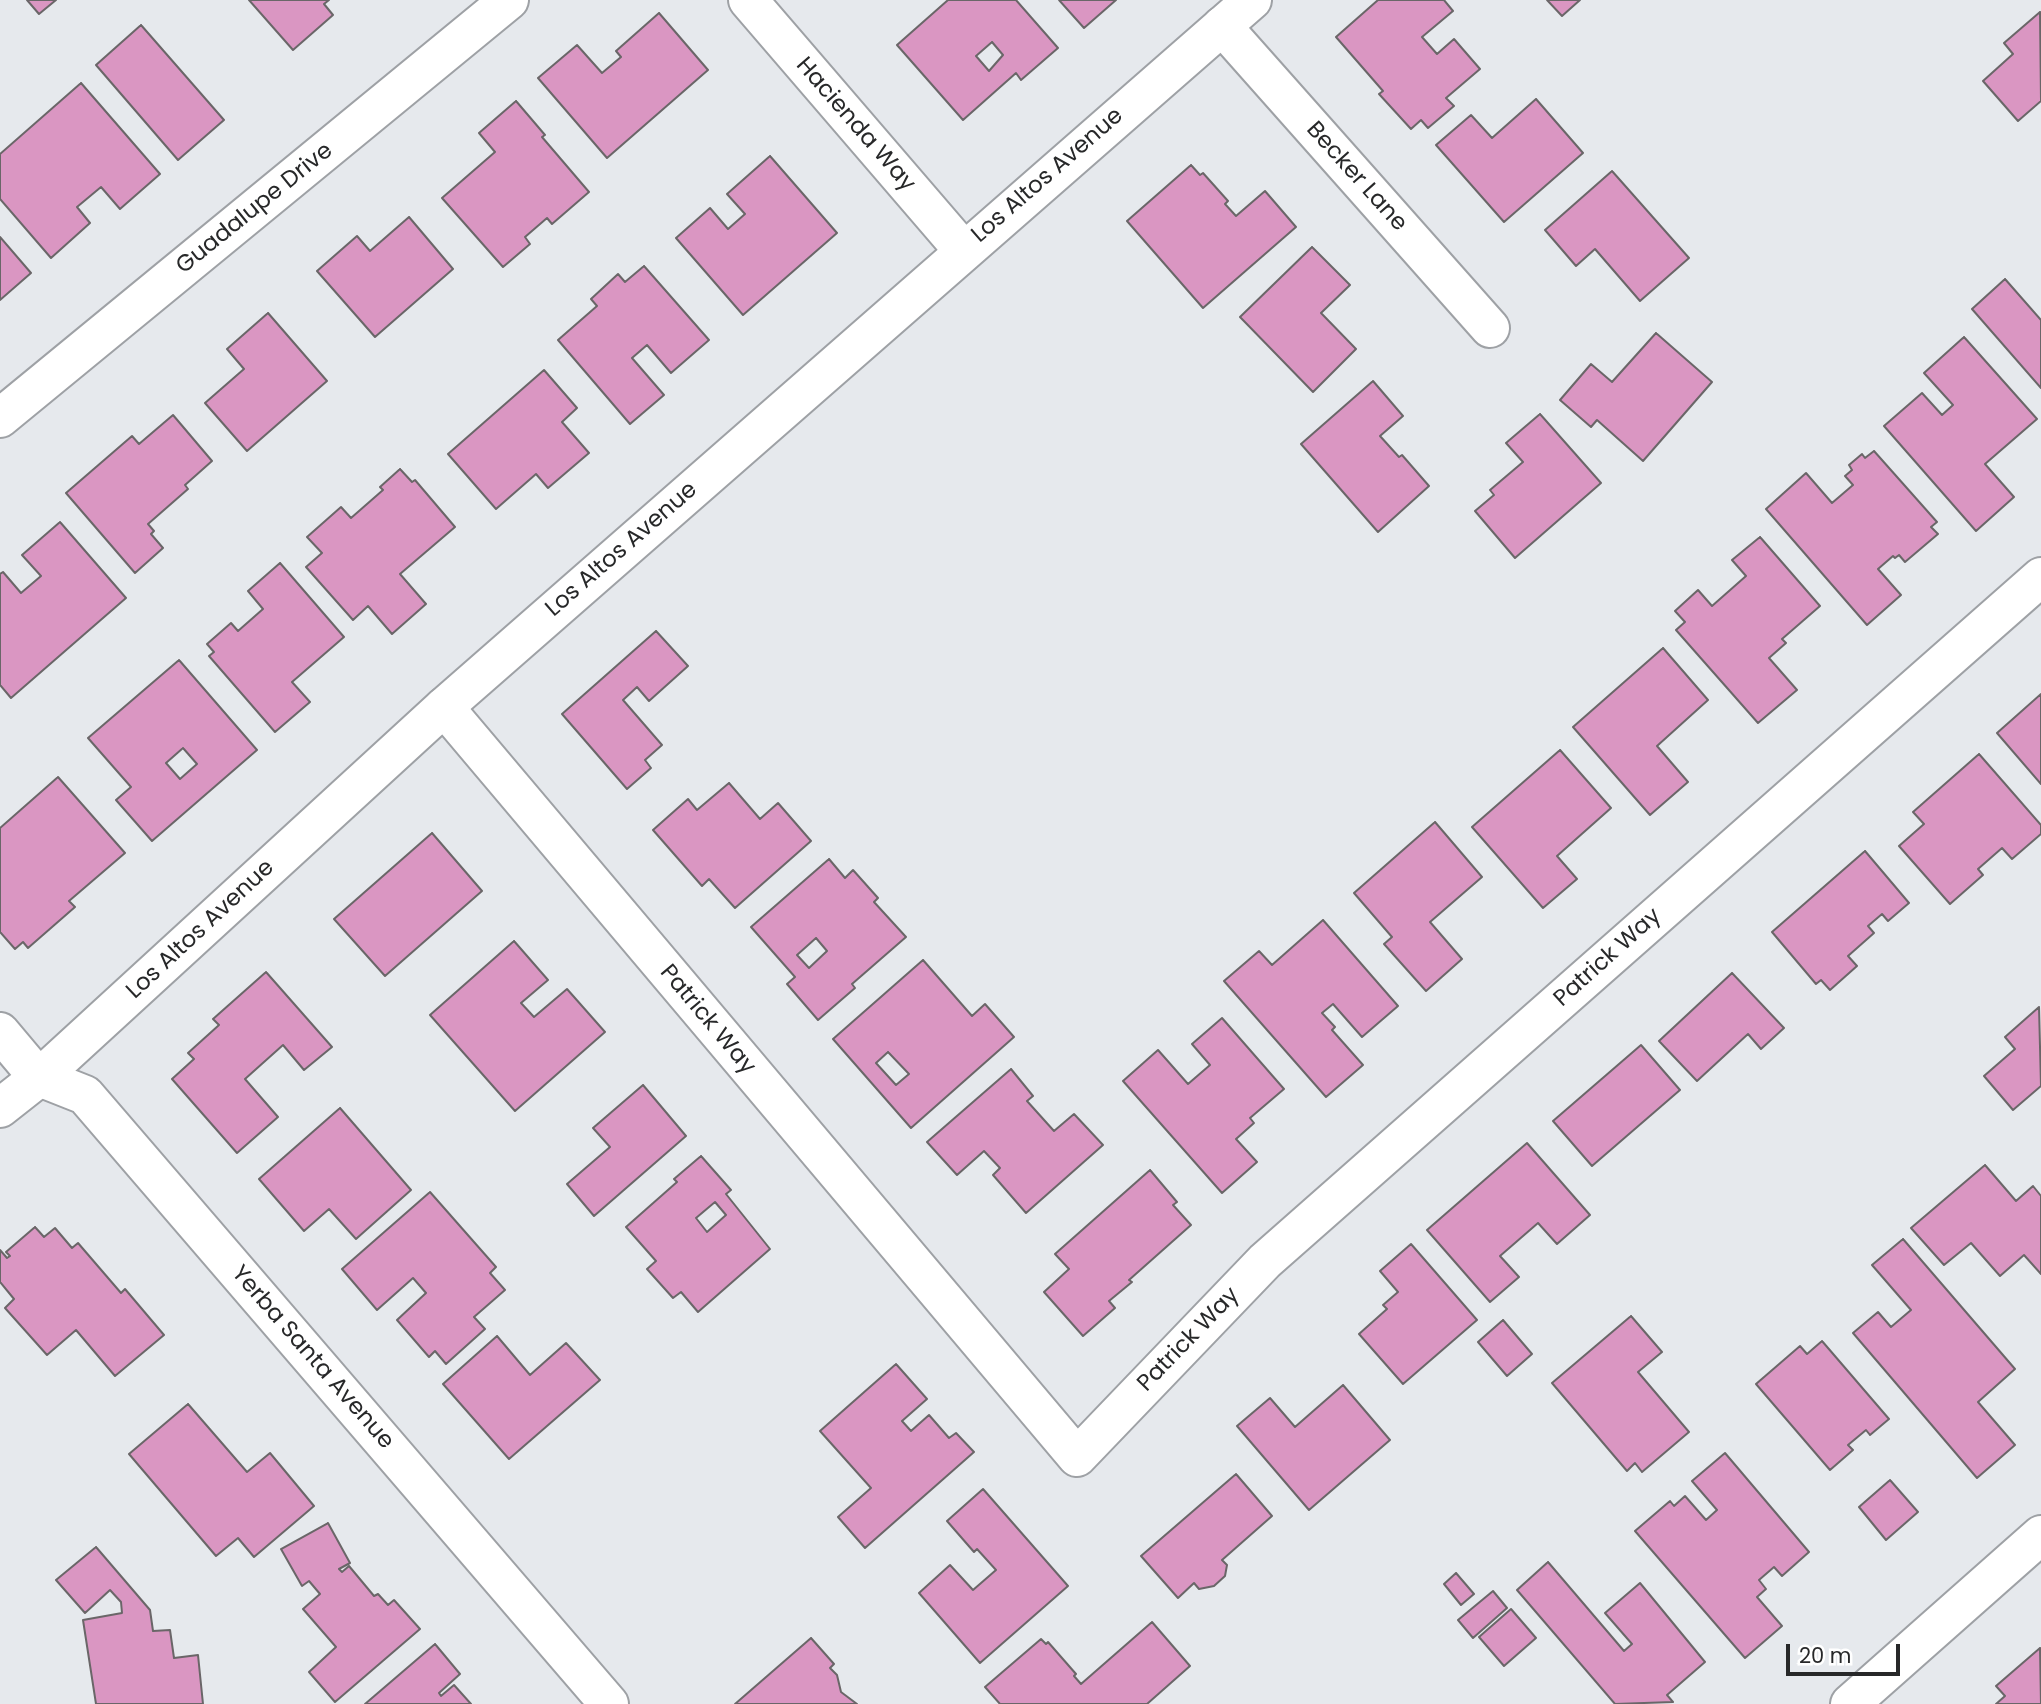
<!DOCTYPE html>
<html>
<head>
<meta charset="utf-8">
<style>
  body { margin:0 }
  #map { position:relative; width:2041px; height:1704px; overflow:hidden; background:#e6e9ed; font-family:Poppins,sans-serif }
  canvas { display:block }
  .scale { position:absolute; left:1786px; top:1644px; width:114px; height:32px; box-sizing:border-box; border:4px solid #272829; border-top:0; padding-left:9px; font-size:21px; line-height:24px; white-space:nowrap; color:#272829; -webkit-text-stroke:5px #fff; paint-order:stroke }
</style>
</head>
<body>
<div id="map">
<canvas width="2041" height="1704"></canvas>
<div class="scale">20 m</div>
</div>
<script>
const g = document.querySelector('canvas').getContext('2d');
g.lineJoin = 'round';
function paint(path, color) { g.fillStyle = color; g.fill(path, 'evenodd'); }
const poly = rows => new Path2D(rows.map(r => 'M' + r).join(''));
function stroke(path, color, width, dash) { g.strokeStyle = color; g.lineWidth = width; g.lineCap = dash ? 'butt' : 'round'; g.setLineDash(dash || []); g.stroke(path); }
function write(font, color, halo, rows, align = 'center') {
  g.font = font + ' Poppins,sans-serif'; g.lineWidth = 5; g.setLineDash([]); g.textBaseline = 'middle'; g.strokeStyle = halo; g.fillStyle = color; for (const [text, x, y, turn = 0] of rows) {
    g.save(); g.translate(x, y); g.rotate((+turn || 0) * Math.PI / 180); g.textAlign = isNaN(turn) ? turn : align; if (halo) g.strokeText(text, 0, 0); g.fillText(text, 0, 0); g.restore();
  }
}
const building = poly([
  [27,0,56,0,39,14,27,0],
  [249,0,329,0,324,4,333,15,293,50,249,0],
  [948,0,1016,0,1058,48,1021,80,1016,73,963,120,897,45,948,0],
  [992,42,1003,55,989,71,976,56,992,42],
  [1059,0,1116,0,1084,28,1059,0],
  [1378,0,1444,0,1453,11,1422,37,1437,54,1454,39,1480,69,1446,98,1454,106,1428,128,1421,120,1411,129,1379,94,1383,91,1336,37,1378,0],
  [1547,0,1580,0,1562,16,1547,0],
  [2040,12,2041,101,2018,121,1983,81,2013,54,2004,43,2040,12],
  [659,13,708,70,607,158,538,78,577,45,602,73,621,57,616,51,659,13],
  [141,25,224,120,178,160,96,65,141,25],
  [81,83,160,174,120,209,101,187,77,207,90,223,51,258,0,199,0,154,81,83],
  [1536,99,1583,153,1504,222,1436,145,1471,115,1492,138,1536,99],
  [516,101,545,135,542,137,589,192,552,224,547,218,525,237,530,244,503,267,442,198,495,152,479,133,516,101],
  [770,156,837,233,743,315,676,238,710,208,728,229,745,214,727,194,770,156],
  [1191,165,1200,175,1203,173,1228,201,1225,204,1236,216,1265,191,1296,227,1203,308,1127,221,1191,165],
  [1612,171,1689,258,1640,301,1595,249,1576,266,1545,230,1612,171],
  [409,217,453,269,375,337,317,271,357,236,370,251,409,217],
  [0,237,31,273,0,300,0,237],
  [1312,247,1350,285,1321,313,1356,349,1313,392,1240,317,1312,247],
  [644,266,709,340,671,373,647,345,632,358,664,395,630,424,558,340,597,306,591,299,618,274,625,282,644,266],
  [2005,279,2041,320,2041,388,1972,309,2005,279],
  [268,313,327,381,247,451,205,403,244,369,227,349,268,313],
  [1656,333,1712,382,1643,461,1597,420,1591,427,1560,400,1591,364,1612,382,1656,333],
  [1964,337,2037,419,1985,464,2014,497,1976,531,1884,426,1922,393,1942,415,1953,405,1924,373,1964,337],
  [544,370,577,408,562,422,589,453,548,488,536,474,496,509,448,454,544,370],
  [1373,381,1403,416,1380,436,1399,457,1402,455,1429,486,1378,532,1301,444,1373,381],
  [1540,414,1601,483,1515,558,1475,511,1494,495,1490,490,1523,462,1506,443,1540,414],
  [173,415,212,461,185,485,188,489,148,524,154,531,151,534,163,548,135,573,66,493,132,436,139,444,173,415],
  [1874,451,1937,522,1931,527,1938,534,1905,562,1899,555,1895,558,1893,556,1878,569,1901,595,1867,625,1766,509,1806,473,1832,503,1853,485,1845,476,1852,470,1849,465,1862,454,1865,458,1874,451],
  [400,469,412,482,415,480,455,527,400,574,426,604,392,634,368,606,353,620,306,567,322,553,307,537,341,507,351,518,383,490,380,487,400,469],
  [60,522,126,598,11,698,0,685,0,574,3,572,21,593,41,576,22,555,60,522],
  [1760,537,1820,606,1782,639,1786,643,1769,658,1797,690,1758,723,1676,630,1685,622,1675,611,1698,590,1712,606,1746,576,1732,560,1760,537],
  [280,563,344,637,292,682,310,702,275,732,209,656,214,652,207,644,231,623,238,631,263,609,248,591,280,563],
  [656,631,688,666,649,701,637,687,623,700,662,745,645,760,651,768,627,789,562,714,656,631],
  [1663,648,1708,700,1657,746,1688,782,1650,815,1573,727,1663,648],
  [179,660,257,750,152,841,116,800,131,787,88,738,179,660],
  [183,748,197,764,180,779,166,763,183,748],
  [2041,694,2041,784,1997,733,2041,694],
  [1560,750,1611,808,1557,856,1577,879,1543,908,1472,827,1560,750],
  [1979,754,2041,825,2041,834,2012,859,2002,848,1978,869,1983,875,1950,904,1899,846,1924,824,1913,812,1979,754],
  [58,777,125,853,69,901,75,907,28,948,23,942,15,949,0,932,0,828,58,777],
  [729,783,760,819,778,803,811,841,735,908,709,879,702,886,653,830,688,799,697,810,729,783],
  [1435,822,1482,877,1430,922,1462,959,1426,991,1384,944,1392,937,1354,893,1435,822],
  [432,833,482,891,385,976,334,919,432,833],
  [1865,851,1909,903,1888,921,1882,914,1868,926,1874,933,1848,956,1857,966,1830,990,1821,980,1816,984,1772,932,1865,851],
  [829,859,845,878,853,870,878,898,874,902,906,937,852,984,855,988,818,1020,787,984,795,977,751,927,829,859],
  [816,938,827,951,809,968,797,955,816,938],
  [1323,920,1398,1006,1362,1037,1333,1004,1322,1013,1335,1027,1332,1030,1363,1065,1326,1097,1224,981,1259,951,1272,965,1323,920],
  [514,941,548,980,521,1003,534,1017,567,989,605,1032,515,1111,430,1015,514,941],
  [923,960,972,1016,985,1004,1014,1037,911,1128,833,1039,923,960],
  [888,1052,909,1074,896,1085,876,1063,888,1052],
  [266,972,332,1047,304,1070,283,1045,245,1079,278,1117,237,1153,172,1079,194,1059,188,1053,219,1025,213,1019,266,972],
  [1732,973,1784,1028,1761,1049,1748,1034,1697,1081,1659,1041,1732,973],
  [2039,1007,2041,1086,2013,1110,1984,1076,2015,1049,2005,1037,2039,1007],
  [1222,1018,1284,1089,1250,1118,1254,1123,1236,1139,1257,1162,1222,1193,1123,1081,1158,1050,1188,1084,1210,1065,1192,1044,1222,1018],
  [1641,1045,1680,1090,1592,1166,1553,1121,1641,1045],
  [1011,1069,1033,1096,1027,1101,1054,1131,1074,1114,1103,1145,1026,1213,993,1175,1000,1168,984,1151,957,1175,927,1142,1011,1069],
  [643,1085,686,1136,594,1216,567,1184,610,1147,593,1128,643,1085],
  [340,1108,411,1190,356,1239,329,1209,304,1231,259,1179,340,1108],
  [1527,1143,1590,1215,1557,1244,1538,1223,1500,1256,1519,1277,1490,1302,1427,1230,1527,1143],
  [701,1156,731,1190,726,1194,770,1249,698,1312,681,1292,673,1298,647,1269,656,1261,626,1227,677,1182,674,1179,701,1156],
  [715,1202,726,1215,707,1232,696,1218,715,1202],
  [1985,1165,2016,1201,2033,1186,2041,1196,2041,1274,2024,1255,2000,1276,1971,1243,1944,1265,1911,1228,1985,1165],
  [1150,1170,1177,1202,1173,1205,1191,1225,1129,1280,1132,1282,1109,1301,1115,1308,1083,1336,1044,1292,1069,1269,1055,1254,1150,1170],
  [430,1192,496,1267,490,1273,505,1290,474,1317,485,1329,446,1364,435,1351,429,1357,397,1320,426,1293,413,1278,377,1310,342,1269,430,1192],
  [35,1227,44,1237,55,1228,72,1248,78,1243,121,1293,125,1289,164,1335,115,1376,76,1330,47,1355,5,1308,14,1299,0,1282,0,1250,7,1258,10,1256,6,1252,35,1227],
  [1903,1239,2015,1369,1978,1402,2015,1445,1977,1478,1853,1333,1878,1312,1891,1327,1911,1310,1872,1265,1903,1239],
  [1411,1244,1477,1320,1403,1384,1359,1334,1387,1309,1383,1305,1398,1292,1380,1271,1411,1244],
  [1631,1316,1662,1352,1638,1372,1689,1432,1642,1472,1635,1463,1627,1471,1552,1383,1631,1316],
  [1503,1320,1532,1354,1507,1376,1478,1342,1503,1320],
  [497,1336,530,1375,566,1343,600,1380,509,1459,443,1384,497,1336],
  [1822,1341,1889,1419,1870,1435,1866,1430,1848,1445,1853,1450,1830,1470,1756,1384,1800,1346,1807,1354,1822,1341],
  [896,1364,927,1399,902,1421,911,1431,929,1415,949,1438,956,1433,974,1452,865,1548,838,1517,871,1488,820,1431,896,1364],
  [1343,1385,1390,1440,1309,1510,1237,1426,1270,1398,1295,1427,1343,1385],
  [188,1404,247,1472,270,1453,314,1506,254,1557,238,1538,216,1556,129,1454,188,1404],
  [1725,1453,1809,1552,1782,1576,1774,1567,1759,1580,1766,1589,1757,1597,1782,1626,1745,1658,1635,1531,1670,1501,1674,1506,1685,1496,1706,1520,1717,1510,1692,1481,1725,1453],
  [1236,1474,1272,1516,1222,1560,1227,1565,1225,1576,1214,1586,1199,1589,1194,1583,1178,1598,1141,1556,1236,1474],
  [1890,1480,1918,1512,1886,1540,1859,1507,1890,1480],
  [983,1489,1068,1586,980,1663,919,1593,950,1565,973,1590,996,1570,977,1549,974,1552,947,1521,983,1489],
  [328,1523,350,1563,339,1569,342,1572,349,1566,374,1596,378,1594,388,1605,394,1600,420,1629,335,1702,309,1672,336,1647,303,1609,320,1594,309,1581,302,1586,281,1549,328,1523],
  [96,1547,150,1610,153,1631,170,1630,174,1658,198,1655,203,1704,96,1704,83,1620,122,1613,121,1602,110,1590,85,1613,56,1580,96,1547],
  [1548,1562,1624,1651,1632,1644,1605,1613,1640,1583,1705,1662,1667,1695,1673,1702,1615,1704,1517,1590,1548,1562],
  [1456,1573,1474,1594,1461,1605,1444,1584,1456,1573],
  [1493,1591,1507,1608,1473,1638,1458,1620,1493,1591],
  [1511,1609,1536,1638,1504,1666,1479,1637,1511,1609],
  [1152,1622,1190,1666,1147,1704,1000,1704,985,1687,1041,1639,1046,1644,1048,1642,1076,1674,1074,1676,1081,1684,1152,1622],
  [811,1638,834,1664,830,1668,837,1675,841,1692,857,1704,735,1704,811,1638],
  [435,1644,460,1674,439,1693,441,1696,454,1685,471,1704,365,1704,435,1644],
  [2040,1648,2041,1704,1996,1704,2005,1696,1996,1686,2040,1648]
]);
paint(building, '#da96c2');
stroke(building, '#6a6668', 2);
const minor = poly([
  [748,0,963,250],
  [1222,26,1490,328],
  [0,418,509,0],
  [444,707,1077,1457,1265,1261,2041,577],
  [0,1032,37,1076,85,1095,609,1704],
  [1850,1704,2041,1535]
]);
const tertiary = poly([
  [0,1108,47,1071,444,707,1252,0]
]);
stroke(minor, '#9ea1a5', 42);
stroke(tertiary, '#9ea1a5', 42);
stroke(minor, '#fff', 38);
stroke(tertiary, '#fff', 38);
write('23px', '#272829', '#fff', [
  ["Hacienda Way",855,125,49],
  ["Los Altos Avenue",1048,176,-41],
  ["Becker Lane",1356,177,48],
  ["Guadalupe Drive",255,209,-39],
  ["Los Altos Avenue",622,550,-41],
  ["Los Altos Avenue",201,930,-43],
  ["Patrick Way",1608,958,-42],
  ["Patrick Way",707,1020,50],
  ["Patrick Way",1189,1340,-46],
  ["Yerba Santa Avenue",312,1358,49]
]);
</script>
</body>
</html>
